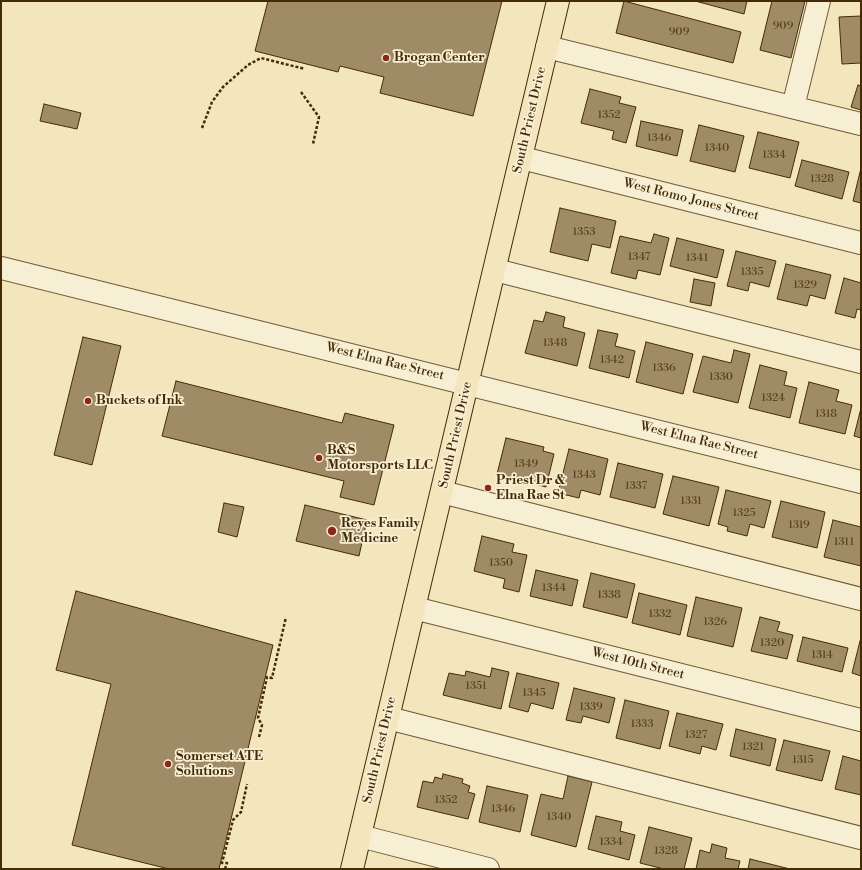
<!DOCTYPE html>
<html>
<head>
<meta charset="utf-8">
<style>
  body { margin:0 }
  #map { position:relative; width:862px; height:870px; overflow:hidden; background:#f3e6bc; font-family:"Libre Bodoni",serif }
  canvas { display:block }
  .frame { position:absolute; inset:0; border:2px solid #432b08; pointer-events:none }
</style>
</head>
<body>
<div id="map">
<canvas width="862" height="870"></canvas>
<div class="frame"></div>
</div>
<script>
const g = document.querySelector('canvas').getContext('2d');
g.lineJoin = 'round';
function paint(path, color) { g.fillStyle = color; g.fill(path, 'evenodd'); }
const poly = rows => new Path2D(rows.map(r => 'M' + r).join(''));
function stroke(path, color, width, dash) { g.strokeStyle = color; g.lineWidth = width; g.lineCap = dash ? 'butt' : 'round'; g.setLineDash(dash || []); g.stroke(path); }
function write(font, color, halo, rows, align = 'center') {
  g.font = font + ' "Libre Bodoni",serif'; g.lineWidth = 3.5; g.setLineDash([]); g.textBaseline = 'middle'; g.strokeStyle = halo; g.fillStyle = color; for (const [text, x, y, turn = 0] of rows) {
    g.save(); g.translate(x, y); g.rotate((+turn || 0) * Math.PI / 180); g.textAlign = isNaN(turn) ? turn : align; if (halo) g.strokeText(text, 0, 0); g.fillText(text, 0, 0); g.restore();
  }
}
const building = poly([
  [268,1,502,1,473,116,380,93,384,77,340,66,338,72,255,51,268,1],
  [624,1,741,32,733,63,616,33,624,1],
  [695,1,747,1,744,14,695,1],
  [772,1,805,1,791,58,760,50,772,1],
  [861,16,861,63,842,64,839,17,861,16],
  [858,85,861,86,861,110,851,107,858,85],
  [590,89,621,97,619,103,636,107,626,143,612,139,614,131,581,123,590,89],
  [44,104,81,113,77,129,40,121,44,104],
  [641,121,683,130,677,156,636,146,641,121],
  [699,125,744,136,735,172,690,161,699,125],
  [758,132,799,142,790,178,749,168,758,132],
  [802,160,849,172,842,199,795,186,802,160],
  [861,168,861,203,853,201,861,168],
  [560,208,616,221,610,248,592,244,588,261,550,252,560,208],
  [654,234,669,238,660,275,638,270,636,279,611,273,620,236,651,243,654,234],
  [677,238,724,250,717,278,670,266,677,238],
  [736,251,776,261,769,287,750,282,748,291,727,286,736,251],
  [786,264,831,275,825,299,810,295,807,306,777,299,786,264],
  [844,278,861,283,861,310,857,309,855,318,835,313,844,278],
  [694,279,715,283,711,306,690,302,694,279],
  [546,312,565,317,563,327,585,333,577,366,525,353,534,320,543,322,546,312],
  [598,330,618,334,615,346,635,351,629,378,589,368,598,330],
  [83,337,121,346,92,465,54,455,83,337],
  [646,342,693,354,683,394,636,382,646,342],
  [734,350,750,354,738,403,693,392,703,356,731,363,734,350],
  [760,365,787,372,784,385,797,388,790,418,749,408,760,365],
  [176,381,342,423,345,413,394,425,374,505,340,497,344,481,162,436,176,381],
  [809,382,839,390,836,401,852,405,845,434,799,423,809,382],
  [861,408,861,438,854,436,861,408],
  [506,438,544,447,543,451,554,454,546,487,497,474,506,438],
  [569,449,608,459,600,495,581,490,579,498,558,493,569,449],
  [618,463,663,474,655,508,610,497,618,463],
  [673,476,719,487,709,526,663,514,673,476],
  [726,490,771,501,764,528,750,524,747,536,727,531,728,527,718,524,726,490],
  [781,501,825,512,817,548,772,537,781,501],
  [224,503,244,507,237,537,218,532,224,503],
  [305,505,367,520,359,556,296,541,305,505],
  [833,520,861,527,861,566,824,557,833,520],
  [482,536,514,544,512,552,527,555,519,592,503,588,505,579,474,571,482,536],
  [536,570,578,580,572,606,530,596,536,570],
  [591,573,635,584,627,618,583,607,591,573],
  [76,591,273,645,219,869,169,869,72,845,111,684,56,670,76,591],
  [639,593,687,605,680,635,632,623,639,593],
  [696,597,742,608,733,647,687,636,696,597],
  [760,617,780,622,777,631,793,635,787,659,751,651,760,617],
  [803,637,848,648,842,672,797,661,803,637],
  [860,641,861,641,861,676,852,673,860,641],
  [492,668,509,672,501,709,443,695,449,673,465,676,466,671,490,677,492,668],
  [517,673,559,683,553,709,531,703,528,712,509,707,517,673],
  [574,688,615,698,609,723,583,716,581,723,566,720,574,688],
  [625,700,669,711,660,749,616,738,625,700],
  [677,713,723,724,716,750,702,746,700,754,669,746,677,713],
  [736,729,776,739,770,766,730,756,736,729],
  [784,740,830,751,822,781,776,770,784,740],
  [843,756,861,761,861,795,835,789,843,756],
  [443,774,463,779,462,783,470,786,468,792,475,794,468,819,417,807,423,781,433,783,435,777,442,779,443,774],
  [568,776,592,782,576,847,531,835,541,794,563,799,568,776],
  [487,786,528,795,520,832,479,822,487,786],
  [596,816,622,822,620,831,635,835,629,860,588,849,596,816],
  [649,827,692,838,684,869,664,869,640,863,649,827],
  [712,844,727,848,725,858,740,861,738,869,696,869,700,850,710,853,712,844],
  [750,859,790,869,748,869,750,859]
]);
paint(building, '#9f8c66');
stroke(building, '#432b08', 1);
const minor = poly([
  [547,47,861,124],
  [793,107,819,1],
  [522,158,861,243],
  [1,268,861,482],
  [495,270,861,362],
  [442,492,861,599],
  [414,608,861,720],
  [388,718,861,838],
  [360,836,488,869]
]);
const major = poly([
  [352,869,558,1]
]);
stroke(minor, '#6f5a35', 24);
stroke(major, '#432b08', 24);
stroke(poly([
  [301,92,319,117,313,144],
  [202,128,212,102,223,87,248,65,261,58,305,69],
  [259,737,262,725,258,718,267,677,272,678,286,617],
  [225,869,227,863,222,863,233,820,241,812,247,784]
]), '#432b08', 2.5, [3, 2]);
stroke(minor, '#f7efd3', 22);
stroke(major, '#f3e6bc', 22);
for (const [x, y, r, color] of [
  [386,58,4,"#8f2418"],
  [88,401,4,"#8f2418"],
  [319,458,4,"#8f2418"],
  [488,488,4,"#8f2418"],
  [332,531,5,"#8f2418"],
  [168,764,4,"#8f2418"]
]) { const dot = new Path2D(); dot.arc(x, y, r, 0, 2 * Math.PI); g.fillStyle = color; g.fill(dot); stroke(dot, '#f7efd3', 1.5); }
write('11px', '#5a4320', null, [
  ["909",783,26],
  ["909",679,32],
  ["1352",609,115],
  ["1346",659,138],
  ["1340",717,148],
  ["1334",774,155],
  ["1328",822,179],
  ["1353",584,232],
  ["1347",639,257],
  ["1341",697,258],
  ["1335",752,272],
  ["1329",805,285],
  ["1348",555,343],
  ["1342",612,360],
  ["1336",664,368],
  ["1330",721,377],
  ["1324",773,398],
  ["1318",826,414],
  ["1349",526,464],
  ["1343",584,475],
  ["1337",636,486],
  ["1331",691,501],
  ["1325",744,513],
  ["1319",799,525],
  ["1311",844,542],
  ["1350",501,563],
  ["1344",554,588],
  ["1338",609,595],
  ["1332",660,614],
  ["1326",715,622],
  ["1320",772,643],
  ["1314",822,655],
  ["1351",476,686],
  ["1345",534,693],
  ["1339",591,707],
  ["1333",642,724],
  ["1327",696,735],
  ["1321",753,747],
  ["1315",803,760],
  ["1352",446,800],
  ["1346",503,809],
  ["1340",559,817],
  ["1334",611,842],
  ["1328",666,851]
]);
write('bold 13px', '#432b08', '#f7efd3', [
  ["Brogan Center",394,58],
  ["Buckets of Ink",96,401],
  ["B&S",327,451],
  ["Motorsports LLC",327,466],
  ["Priest Dr &",496,481],
  ["Elna Rae St",496,496],
  ["Reyes Family",341,524],
  ["Medicine",341,539],
  ["Somerset ATE",176,757],
  ["Solutions",176,772]
], 'left');
write('13px', '#432b08', '#f7efd3', [
  ["South Priest Drive",530,120,-77],
  ["West Romo Jones Street",691,200,14],
  ["West Elna Rae Street",385,362,14],
  ["South Priest Drive",456,435,-77],
  ["West Elna Rae Street",699,441,14],
  ["West 10th Street",638,664,14],
  ["South Priest Drive",380,750,-77]
]);
</script>
</body>
</html>
